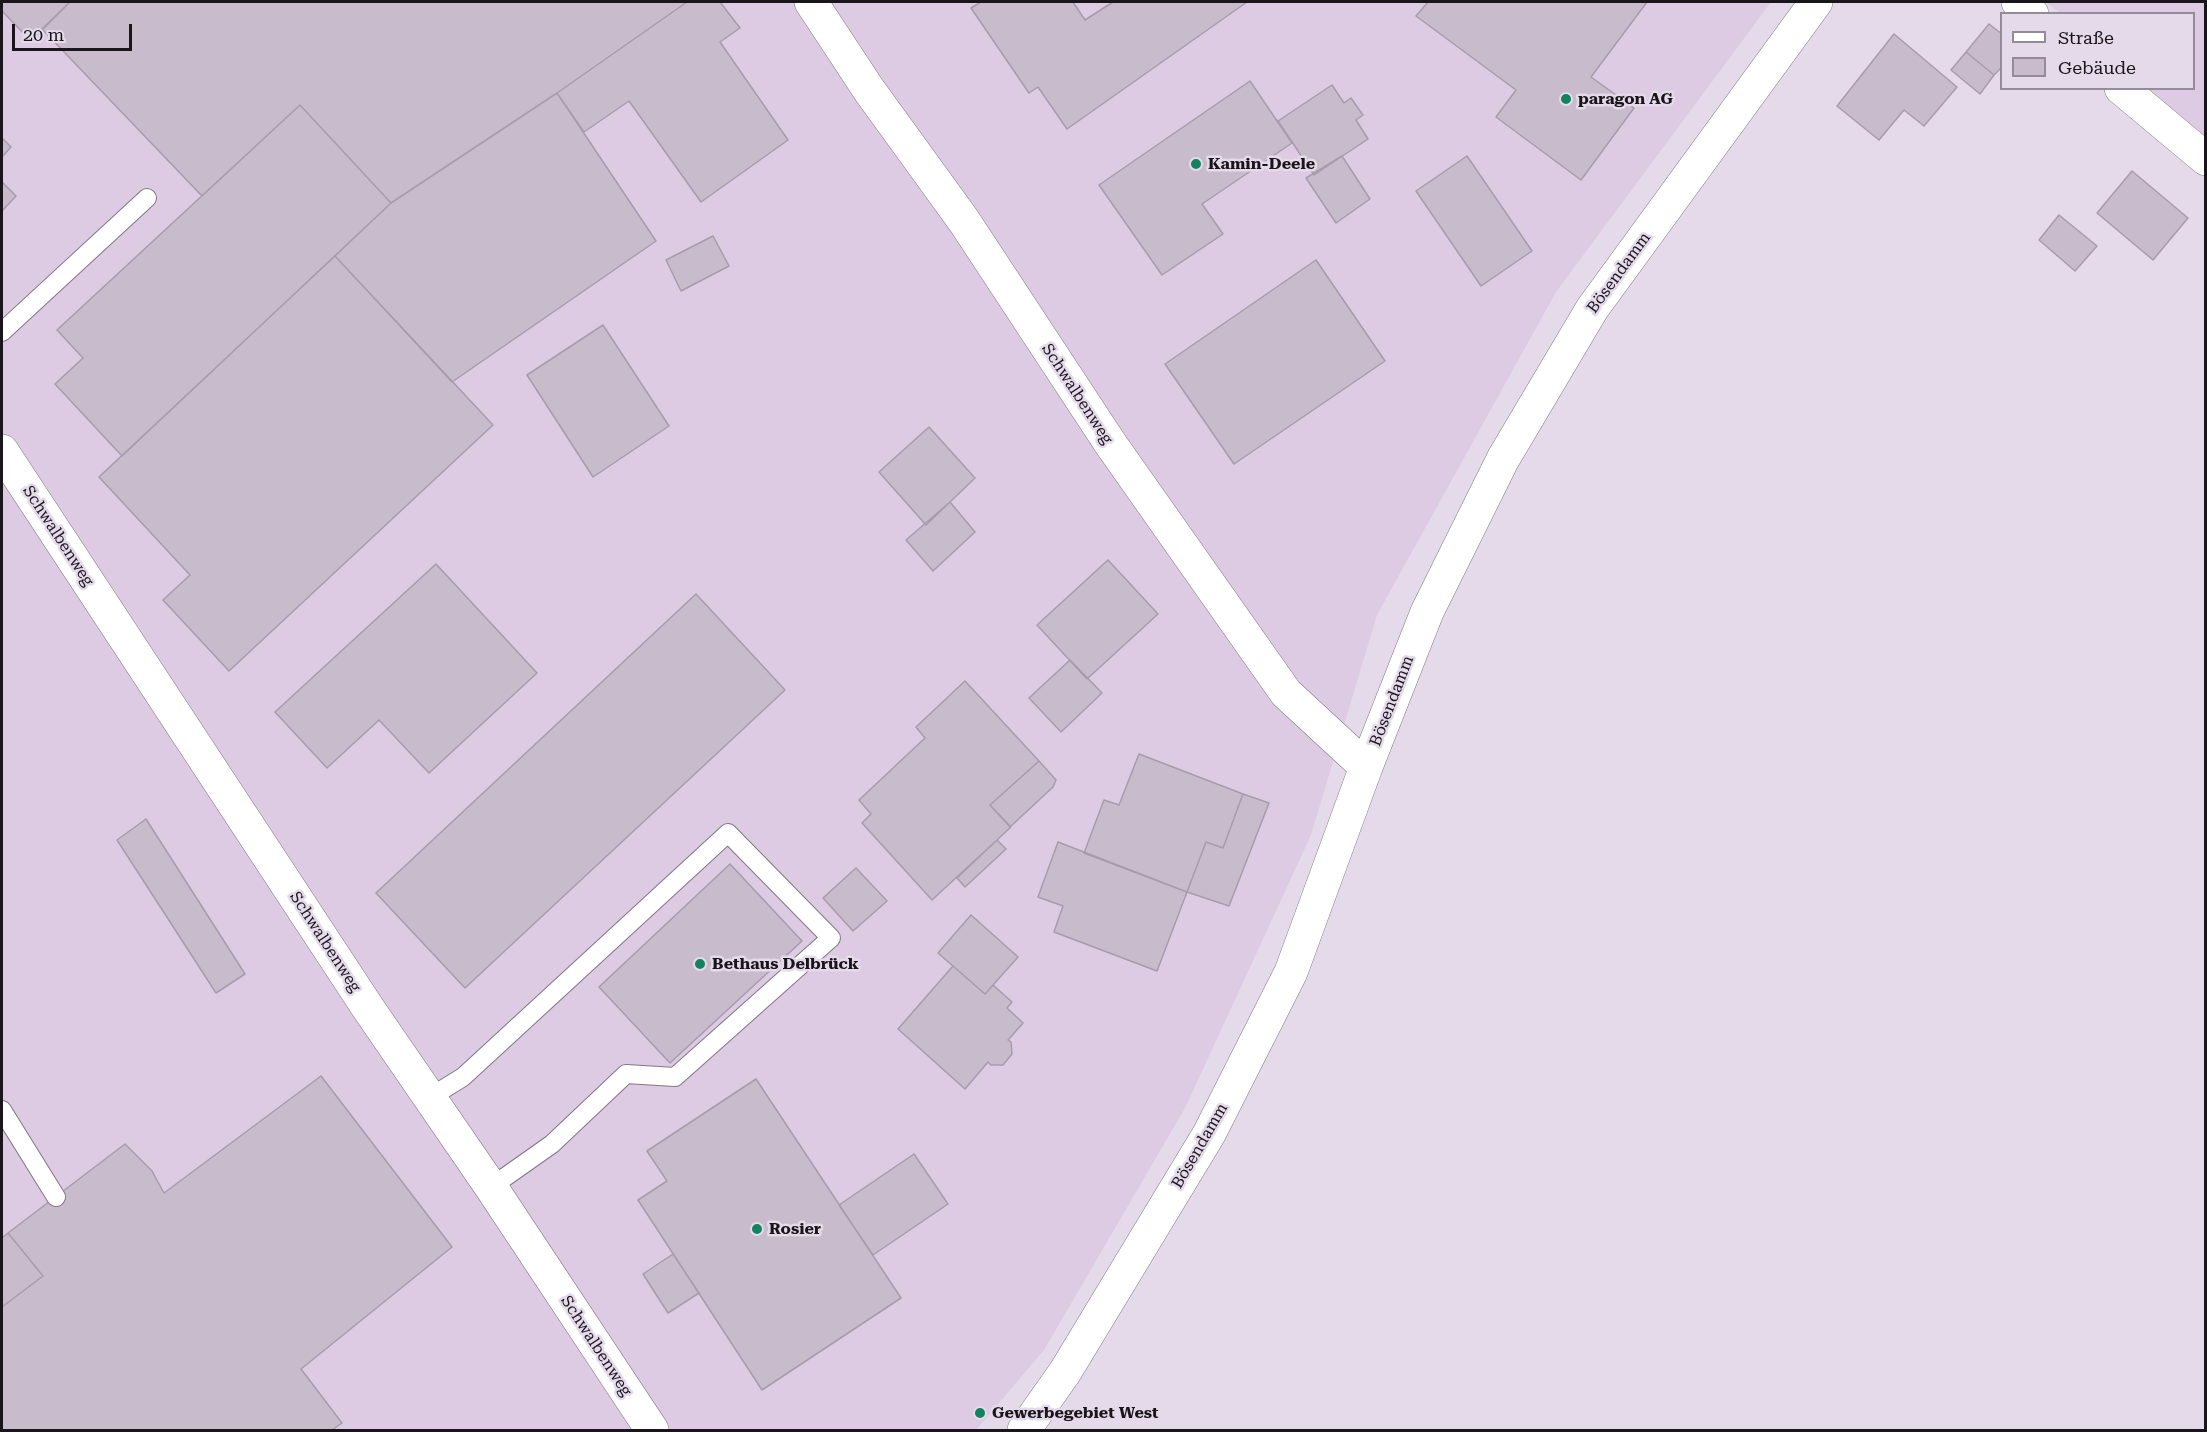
<!DOCTYPE html>
<html>
<head>
<meta charset="utf-8">
<style>
  body { margin:0 }
  #map { position:relative; width:2207px; height:1432px; overflow:hidden; background:#e5daea; font-family:"Roboto Serif",serif }
  canvas { display:block }
  .frame { position:absolute; inset:0; border:3px solid #19151b; pointer-events:none }
  .legend { position:absolute; left:2000px; top:12px; width:195px; height:78px; box-sizing:border-box; background:#e5daea; border:2px solid #938b97; margin:0; padding:8px 10px; list-style:none; font-size:18px; color:#19151b }
  .legend li { display:flex; align-items:center; gap:12px; height:30px }
  .legend b { width:30px; border:2px solid #938b97 }
  .scale { position:absolute; left:12px; top:24px; width:120px; height:27px; box-sizing:border-box; border:3px solid #19151b; border-top:0; padding-left:8px; font-size:18px; line-height:21px; white-space:nowrap; color:#19151b; -webkit-text-stroke:4px #e5daea; paint-order:stroke }
</style>
</head>
<body>
<div id="map">
<canvas width="2207" height="1432"></canvas>
<div class="frame"></div>
<ul class="legend">
<li><b style="height:8px;background:#fff"></b>Straße</li>
<li><b style="height:16px;background:#c8bccc"></b>Gebäude</li>
</ul>
<div class="scale">20 m</div>
</div>
<script>
const g = document.querySelector('canvas').getContext('2d');
g.lineJoin = 'round';
function paint(path, color) { g.fillStyle = color; g.fill(path, 'evenodd'); }
const poly = rows => new Path2D(rows.map(r => 'M' + r).join(''));
function stroke(path, color, width, dash) { g.strokeStyle = color; g.lineWidth = width; g.lineCap = dash ? 'butt' : 'round'; g.setLineDash(dash || []); g.stroke(path); }
function write(font, color, halo, rows, align = 'center') {
  g.font = font + ' "Roboto Serif",serif'; g.lineWidth = 5; g.setLineDash([]); g.textBaseline = 'middle'; g.strokeStyle = halo; g.fillStyle = color; for (const [text, x, y, turn = 0] of rows) {
    g.save(); g.translate(x, y); g.rotate((+turn || 0) * Math.PI / 180); g.textAlign = isNaN(turn) ? turn : align; if (halo) g.strokeText(text, 0, 0); g.fillText(text, 0, 0); g.restore();
  }
}
paint(poly([
  [2,2,1771,2,1556,292,1377,615,1311,835,1185,1108,1044,1350,976,1430,2,1430],
  [2046,2,2205,2,2205,137,2148,89,2194,88,2194,14,2060,13]
]), '#dccbe2');
const building = poly([
  [2,2,70,2,31,41,2,11,2,2],
  [70,2,687,2,557,93,391,203,300,105,202,196,42,29,70,2],
  [687,2,720,2,740,28,720,42,788,140,701,202,629,101,584,132,557,93,687,2],
  [981,2,1073,2,1085,20,1113,2,1247,2,1067,129,1038,87,1029,93,971,8,981,2],
  [1428,2,1647,2,1591,77,1634,108,1581,180,1496,117,1516,90,1416,16,1428,2],
  [1989,24,2002,34,2002,67,1994,75,1966,52,1989,24],
  [1894,34,1957,87,1924,126,1904,110,1879,140,1837,106,1894,34],
  [1966,52,1994,75,1980,94,1951,70,1966,52],
  [1250,81,1292,143,1202,204,1223,234,1162,275,1099,185,1250,81],
  [1332,85,1344,103,1351,98,1363,115,1356,120,1368,139,1314,175,1278,121,1332,85],
  [557,93,656,241,452,382,335,256,391,203,557,93],
  [300,105,391,203,122,456,55,384,83,358,57,330,300,105],
  [2,138,11,147,2,157,2,138],
  [1342,156,1370,199,1336,223,1306,178,1342,156],
  [1467,156,1532,251,1481,286,1416,191,1467,156],
  [2132,171,2188,218,2153,260,2097,213,2132,171],
  [2,182,16,196,2,211,2,182],
  [2059,215,2097,246,2075,271,2039,240,2059,215],
  [713,236,729,266,681,291,666,260,713,236],
  [335,256,493,425,229,671,163,600,190,575,99,477,335,256],
  [1316,260,1385,361,1234,464,1165,364,1316,260],
  [603,325,669,426,593,477,527,375,603,325],
  [929,427,975,478,926,525,879,472,929,427],
  [950,502,975,532,933,571,906,540,950,502],
  [1108,560,1158,614,1087,679,1037,625,1108,560],
  [436,564,537,673,429,773,379,720,327,768,275,712,436,564],
  [696,594,785,690,465,988,376,893,696,594],
  [1070,660,1102,693,1061,732,1029,698,1070,660],
  [965,681,1039,761,990,805,1011,827,932,900,862,823,871,814,859,800,925,738,916,727,965,681],
  [1139,754,1243,794,1223,848,1206,842,1187,892,1084,853,1104,800,1119,805,1139,754],
  [1039,761,1056,780,1053,787,1010,827,990,805,1039,761],
  [1243,794,1269,803,1229,906,1187,892,1206,842,1223,848,1243,794],
  [146,819,245,974,216,993,117,840,146,819],
  [997,840,1006,849,965,887,957,878,997,840],
  [1058,842,1187,892,1157,971,1054,932,1063,906,1038,897,1058,842],
  [730,864,802,941,670,1063,599,987,730,864],
  [856,868,887,901,853,931,823,898,856,868],
  [971,915,1018,957,985,994,938,953,971,915],
  [953,966,985,994,993,985,1012,1002,1007,1008,1023,1023,1008,1040,1011,1042,1012,1054,1003,1065,991,1065,988,1062,965,1089,898,1029,953,966],
  [321,1076,452,1247,301,1369,342,1423,332,1430,2,1430,2,1307,43,1276,8,1233,125,1144,152,1171,164,1193,321,1076],
  [756,1079,901,1298,762,1390,638,1200,667,1181,647,1151,756,1079],
  [914,1154,948,1204,873,1255,839,1205,914,1154],
  [8,1233,43,1276,2,1307,2,1238,8,1233],
  [673,1254,699,1293,668,1313,643,1274,673,1254]
]);
paint(building, '#c8bccc');
stroke(building, '#a79cab', 1.5);
const lane = poly([
  [2,332,147,198],
  [429,1098,463,1077,728,833,831,938,675,1077,626,1074,552,1144,491,1187],
  [2,1110,56,1197]
]);
const street = poly([
  [811,2,869,90,964,221,1110,443,1286,693,1366,767],
  [2018,2,2032,14],
  [2121,88,2206,159],
  [2,451,368,1008,491,1187,652,1430],
  [1024,1430,1065,1372,1209,1134,1291,972,1366,767,1427,612,1503,459,1592,309,1816,2]
]);
stroke(lane, '#827786', 20);
stroke(street, '#827786', 34);
stroke(lane, '#fff', 18);
stroke(street, '#fff', 33);
for (const [x, y, r, color] of [
  [1566,99,6,"#118362"],
  [1196,164,6,"#118362"],
  [700,964,6,"#118362"],
  [757,1229,6,"#118362"],
  [980,1413,6,"#118362"]
]) { const dot = new Path2D(); dot.arc(x, y, r, 0, 2 * Math.PI); g.fillStyle = color; g.fill(dot); stroke(dot, '#e5daea', 2); }
write('bold 16px', '#19151b', '#e5daea', [
  ["paragon AG",1578,99],
  ["Kamin-Deele",1208,164],
  ["Bethaus Delbrück",712,964],
  ["Rosier",769,1229],
  ["Gewerbegebiet West",992,1413]
], 'left');
write('16px', '#19151b', '#e5daea', [
  ["Bösendamm",1619,273,-54],
  ["Schwalbenweg",1077,394,57],
  ["Schwalbenweg",58,536,57],
  ["Bösendamm",1392,701,-69],
  ["Schwalbenweg",325,942,57],
  ["Bösendamm",1200,1146,-60],
  ["Schwalbenweg",596,1346,57]
]);
</script>
</body>
</html>
